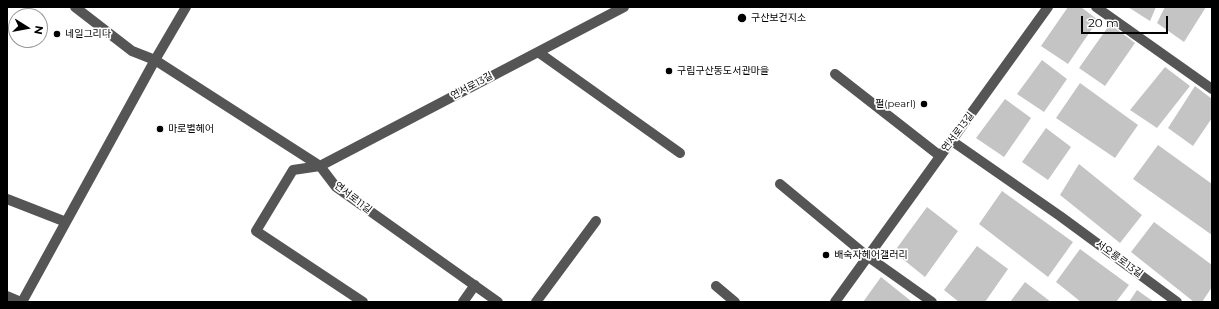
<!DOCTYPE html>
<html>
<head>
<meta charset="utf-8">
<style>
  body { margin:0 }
  #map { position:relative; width:1219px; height:309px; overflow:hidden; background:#fff; font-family:Montserrat,sans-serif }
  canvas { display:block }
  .frame { position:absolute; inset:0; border:8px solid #000; pointer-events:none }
  .north { position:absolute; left:8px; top:8px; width:40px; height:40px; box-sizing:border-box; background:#fff; border:1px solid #999; border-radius:50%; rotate:101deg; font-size:11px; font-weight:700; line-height:16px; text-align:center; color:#000 }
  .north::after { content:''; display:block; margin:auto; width:14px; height:18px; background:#000; clip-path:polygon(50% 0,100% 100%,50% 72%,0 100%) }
  .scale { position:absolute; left:1081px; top:16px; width:87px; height:18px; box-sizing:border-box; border:2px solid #000; border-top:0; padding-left:5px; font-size:12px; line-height:14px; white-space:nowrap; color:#000; -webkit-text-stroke:3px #fff; paint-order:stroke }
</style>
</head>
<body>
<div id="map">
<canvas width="1219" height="309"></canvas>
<div class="frame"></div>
<div class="north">N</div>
<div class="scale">20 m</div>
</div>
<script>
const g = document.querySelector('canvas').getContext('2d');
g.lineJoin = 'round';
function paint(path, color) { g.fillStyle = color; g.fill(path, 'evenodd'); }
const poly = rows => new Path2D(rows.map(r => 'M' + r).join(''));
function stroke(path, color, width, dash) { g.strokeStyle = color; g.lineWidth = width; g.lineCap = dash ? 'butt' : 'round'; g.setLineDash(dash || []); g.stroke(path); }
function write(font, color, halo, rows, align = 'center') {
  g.font = font + ' Montserrat,"Noto Sans KR",sans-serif'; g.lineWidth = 3.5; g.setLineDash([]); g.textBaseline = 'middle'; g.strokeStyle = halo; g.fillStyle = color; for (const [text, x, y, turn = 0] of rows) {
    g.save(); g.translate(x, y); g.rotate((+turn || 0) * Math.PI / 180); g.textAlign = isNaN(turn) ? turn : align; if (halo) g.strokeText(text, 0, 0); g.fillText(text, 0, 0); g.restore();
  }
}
paint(poly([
  [1068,7,1081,7,1098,20,1068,64,1041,46],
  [1128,7,1156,7,1150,21],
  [1165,7,1206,7,1184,42,1157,23],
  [1110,24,1135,43,1105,86,1079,68],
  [1042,60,1067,79,1044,112,1017,94],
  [1165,67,1190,86,1157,128,1130,110],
  [1080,83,1138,125,1115,158,1056,118],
  [1195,86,1212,99,1212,118,1193,146,1168,128],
  [1005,99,1031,118,1004,157,976,138],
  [1046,128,1071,147,1048,180,1022,162],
  [1158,145,1212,184,1212,235,1133,179],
  [1079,164,1142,215,1120,243,1060,195],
  [1002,191,1073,242,1048,277,979,224],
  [927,207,958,231,925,277,894,252],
  [1154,222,1212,265,1212,287,1202,302,1194,302,1131,252],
  [977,246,1008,269,985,302,959,302,944,290],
  [1080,249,1129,285,1116,302,1081,302,1056,282],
  [881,277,911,301,910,302,863,302],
  [1025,282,1051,302,1010,302],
  [1137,290,1154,302,1129,302]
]), '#c4c4c4');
stroke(poly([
  [75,7,132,51,155,60,320,166,336,187,498,302],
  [1096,7,1212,89],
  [538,52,680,153],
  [835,74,940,156],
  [952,141,1060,216,1177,302],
  [780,184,867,256,932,302],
  [7,199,66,222],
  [716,286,735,302],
  [7,296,21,302],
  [22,302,155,60,186,7],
  [363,302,256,231,293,170,320,166,624,7],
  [463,302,475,285],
  [536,302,596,221],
  [835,302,1048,7]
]), '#555', 10);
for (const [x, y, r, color] of [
  [742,18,5,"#000"],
  [57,34,4,"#000"],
  [669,71,4,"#000"],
  [924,104,4,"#000"],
  [160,129,4,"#000"],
  [826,255,4,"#000"]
]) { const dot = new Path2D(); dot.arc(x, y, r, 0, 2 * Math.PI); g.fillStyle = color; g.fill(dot); stroke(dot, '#fff', 1.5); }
write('10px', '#000', '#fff', [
  ["구산보건지소",751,18],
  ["네일그리다",65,34],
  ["구립구산동도서관마을",677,71],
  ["펄(pearl)",916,104,"right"],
  ["마로별헤어",168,129],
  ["배숙자헤어갤러리",834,255]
], 'left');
write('10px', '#000', '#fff', [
  ["연서로13길",472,86,-28],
  ["연서로13길",958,132,-53],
  ["연서로11길",353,198,38],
  ["서오릉로13길",1119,259,36]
]);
</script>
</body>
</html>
